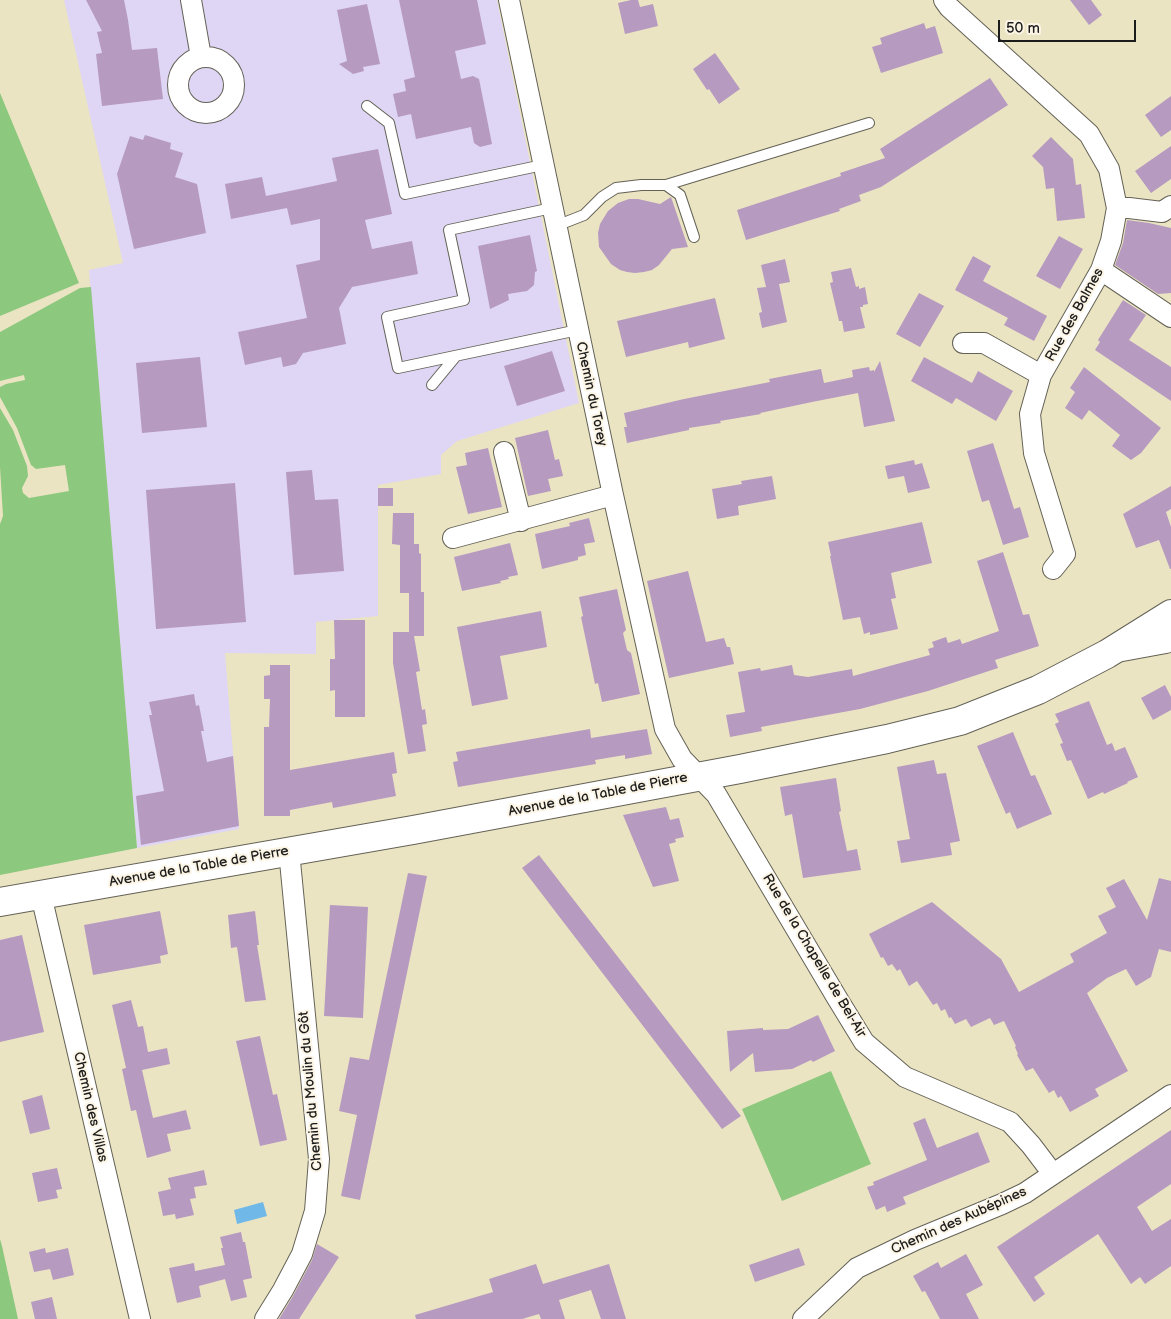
<!DOCTYPE html>
<html>
<head>
<meta charset="utf-8">
<style>
  body { margin:0 }
  #map { position:relative; width:1171px; height:1319px; overflow:hidden; background:#ebe4c3; font-family:"Balsamiq Sans",sans-serif }
  canvas { display:block }
  .scale { position:absolute; left:998px; top:20px; width:138px; height:22px; box-sizing:border-box; border:2px solid #1c1c1c; border-top:0; padding-left:6px; font-size:15px; line-height:18px; white-space:nowrap; color:#1c1c1c; -webkit-text-stroke:4px #fcf5e5; paint-order:stroke }
</style>
</head>
<body>
<div id="map">
<canvas width="1171" height="1319"></canvas>
<div class="scale">50 m</div>
</div>
<script>
const g = document.querySelector('canvas').getContext('2d');
g.lineJoin = 'round';
function paint(path, color) { g.fillStyle = color; g.fill(path, 'evenodd'); }
const poly = rows => new Path2D(rows.map(r => 'M' + r).join(''));
function stroke(path, color, width, dash) { g.strokeStyle = color; g.lineWidth = width; g.lineCap = dash ? 'butt' : 'round'; g.setLineDash(dash || []); g.stroke(path); }
function write(font, color, halo, rows, align = 'center') {
  g.font = font + ' "Balsamiq Sans",sans-serif'; g.lineWidth = 4; g.setLineDash([]); g.textBaseline = 'middle'; g.strokeStyle = halo; g.fillStyle = color; for (const [text, x, y, turn = 0] of rows) {
    g.save(); g.translate(x, y); g.rotate((+turn || 0) * Math.PI / 180); g.textAlign = isNaN(turn) ? turn : align; if (halo) g.strokeText(text, 0, 0); g.fillText(text, 0, 0); g.restore();
  }
}
paint(poly([
  [64,0,497,0,579,403,457,441,441,455,441,474,378,485,378,616,316,622,316,654,225,653,239,829,137,848,89,270,123,263]
]), '#dfd5f5');
paint(poly([
  [0,93,79,283,0,316],
  [91,287,137,848,0,875,0,524,3,516,0,467,0,408,13,430,27,466,28,476,22,488,23,493,29,498,69,491,65,465,36,469,31,465,17,428,0,397,0,387,6,384,25,380,24,375,0,381,0,332,80,288],
  [831,1071,871,1164,782,1201,742,1109],
  [0,1239,2,1246,18,1319,0,1319]
]), '#8cc87d');
paint(poly([
  [263,1202,267,1216,237,1224,234,1210]
]), '#70b8e8');
paint(poly([
  [86,0,124,0,128,20,132,50,157,48,163,99,102,106,96,54,102,53,97,32,102,31],
  [399,0,477,0,486,44,455,51,461,79,473,76,479,79,492,144,480,147,474,143,471,127,416,139,411,114,398,117,393,94,406,91,404,80,415,77],
  [631,0,638,0,640,7,653,4,658,26,625,34,618,3],
  [1070,0,1091,0,1102,15,1089,25],
  [367,4,380,64,363,67,364,71,353,74,339,64,347,61,337,10],
  [924,23,926,29,935,26,943,53,881,73,872,47,882,44,880,38],
  [715,53,740,89,719,104,709,89,707,90,693,69],
  [990,78,1008,105,881,187,859,195,861,201,839,209,840,211,746,240,737,210,841,176,840,173,885,158,880,149],
  [1171,96,1171,130,1161,137,1145,115],
  [145,135,171,143,170,149,183,153,175,177,197,184,206,233,134,249,117,174,130,136,143,140],
  [1051,137,1073,159,1076,185,1081,184,1085,218,1057,221,1054,188,1046,189,1043,167,1032,156],
  [1171,146,1171,179,1151,193,1135,171],
  [378,149,392,214,365,220,372,249,412,241,418,274,352,287,339,308,346,344,303,353,296,364,283,367,281,357,245,365,238,332,307,318,296,265,320,260,320,219,291,225,287,208,231,219,225,184,262,177,266,196,337,181,332,158],
  [671,197,688,247,672,249,659,265,652,270,644,272,635,273,627,272,620,270,611,264,599,247,598,233,600,224,608,211,618,203,629,199,638,199,660,204],
  [1127,220,1149,223,1171,228,1171,293,1158,294,1115,265,1123,243],
  [530,235,537,271,535,272,534,285,527,291,508,294,509,300,490,309,478,246],
  [1059,236,1083,249,1060,289,1036,276],
  [973,256,991,266,983,281,1047,316,1034,341,1004,325,1008,318,955,290],
  [785,259,790,282,779,284,787,322,762,328,759,313,762,312,757,288,766,287,761,265],
  [851,268,856,287,859,286,859,289,865,287,868,304,863,305,863,307,860,307,865,328,844,332,842,321,839,321,830,283,833,282,831,272],
  [919,293,944,306,920,347,896,334],
  [715,298,725,339,689,348,688,342,626,357,617,321],
  [1123,300,1146,315,1129,340,1171,367,1171,401,1095,350,1100,342,1098,340],
  [552,351,565,391,517,406,504,366],
  [200,357,207,427,142,433,136,363],
  [924,357,972,383,978,371,1013,391,996,421,956,398,952,404,911,381],
  [880,361,895,421,864,427,858,393,812,402,760,413,761,414,720,421,721,423,689,428,689,430,627,443,624,427,627,427,624,413,684,399,770,382,769,379,821,369,824,383,853,377,852,370,869,367,870,371,874,370,874,372],
  [1084,367,1161,428,1141,453,1131,460,1112,446,1120,435,1089,410,1082,420,1065,408,1075,392,1070,388],
  [548,430,555,460,559,459,563,476,548,479,551,491,528,496,515,438],
  [993,443,1014,509,1020,507,1029,537,1003,545,989,500,982,502,967,451],
  [488,448,502,507,468,514,456,467,467,465,465,453],
  [914,460,915,465,922,463,930,488,908,493,904,476,888,479,885,466],
  [312,470,315,500,338,499,344,571,294,575,286,472],
  [772,476,776,499,738,506,739,515,717,519,712,489,742,484,741,481],
  [235,483,246,622,156,629,146,490],
  [1171,486,1171,509,1166,512,1171,527,1171,569,1170,569,1159,540,1136,548,1123,514],
  [378,488,393,488,393,506,378,506],
  [393,513,414,513,414,544,419,544,419,553,421,554,421,592,424,592,424,636,414,636,420,671,416,672,422,710,425,709,427,724,422,725,426,751,408,754,393,663,393,632,409,632,409,593,400,593,400,545,392,544],
  [589,518,595,542,584,544,586,555,578,557,578,560,542,569,535,534,570,526,569,523],
  [922,522,932,563,891,573,896,598,891,599,898,629,870,635,870,632,864,634,860,617,843,620,830,556,831,556,828,542],
  [510,543,518,575,508,577,509,579,500,581,501,583,462,591,454,557],
  [1003,552,1023,615,1029,614,1039,646,995,660,998,668,928,691,860,709,761,727,762,731,730,737,726,715,745,712,738,672,760,668,761,671,792,665,794,675,808,677,852,669,853,676,930,655,928,649,934,647,932,642,946,637,948,643,960,639,962,644,999,631,977,561],
  [688,571,706,642,724,638,727,647,730,647,734,664,669,678,647,581],
  [617,589,626,630,623,633,627,650,631,653,640,694,602,702,598,683,595,684,581,617,583,616,579,597],
  [541,611,547,647,500,656,508,699,472,706,457,627],
  [334,620,365,620,365,717,335,717,335,690,330,691,330,659,335,659],
  [270,665,290,665,290,770,394,752,397,773,392,774,396,796,333,808,332,802,290,810,290,816,264,816,264,727,269,727,270,699,264,699,264,676,270,675],
  [1165,685,1171,697,1171,710,1153,720,1141,698],
  [194,694,196,706,199,705,204,731,201,731,207,762,233,756,239,826,141,845,136,796,164,791,149,715,152,715,149,702],
  [1089,701,1107,745,1112,743,1115,751,1125,747,1138,777,1127,782,1128,783,1104,794,1103,792,1088,799,1071,760,1067,761,1060,744,1063,743,1055,724,1059,722,1055,714],
  [590,729,591,738,647,729,652,754,625,759,625,755,595,760,596,764,458,787,453,762,458,761,456,752],
  [1013,732,1031,776,1035,775,1052,814,1017,829,1010,812,1006,814,977,746],
  [934,760,937,774,946,773,960,841,950,843,952,855,901,863,897,841,910,839,897,767],
  [836,778,841,811,839,812,847,851,857,849,861,870,803,878,792,814,785,816,780,787],
  [666,807,670,820,679,818,684,837,675,839,676,842,669,844,679,881,653,887,623,815],
  [539,855,741,1116,722,1129,522,868],
  [408,873,427,876,360,1200,341,1196,357,1115,339,1111,350,1057,369,1060],
  [1159,878,1171,881,1171,952,1159,949,1151,977,1136,986,1126,969,1107,978,1087,993,1128,1071,1095,1089,1099,1096,1070,1112,1061,1096,1058,1098,1054,1090,1049,1093,1033,1068,1026,1071,1017,1055,1018,1054,1015,1047,1016,1046,1004,1021,994,1025,990,1018,971,1027,966,1019,955,1024,951,1017,949,1018,945,1009,941,1011,937,1003,933,1005,917,981,909,986,900,969,897,971,892,964,888,966,883,957,881,958,869,934,932,902,1001,959,1019,992,1074,962,1070,954,1107,933,1098,916,1116,907,1106,888,1124,879,1147,920],
  [330,905,368,907,363,1018,324,1016],
  [160,911,168,954,160,956,161,963,93,975,84,925],
  [255,911,259,945,257,945,266,1000,245,1002,237,947,231,948,228,915],
  [22,935,44,1032,0,1042,0,940],
  [131,1000,138,1027,143,1026,148,1052,167,1048,170,1064,142,1070,153,1118,186,1110,191,1129,167,1134,171,1151,147,1158,136,1110,131,1111,122,1069,126,1068,112,1005],
  [818,1015,835,1051,813,1062,811,1060,792,1069,755,1072,753,1053,730,1072,727,1031,763,1028,763,1030,788,1029],
  [260,1036,273,1095,277,1094,287,1140,260,1146,236,1041],
  [42,1095,50,1129,30,1134,22,1101],
  [925,1118,937,1148,978,1132,990,1162,903,1197,906,1204,887,1212,885,1206,876,1210,867,1187,874,1185,873,1182,927,1160,913,1123],
  [1171,1130,1171,1184,1137,1207,1152,1231,1171,1219,1171,1266,1145,1284,1140,1277,1131,1284,1098,1234,1034,1277,1045,1294,1034,1302,997,1247],
  [57,1168,62,1189,56,1190,58,1198,38,1202,32,1173],
  [204,1170,207,1185,194,1187,196,1198,190,1199,194,1215,176,1219,175,1214,163,1216,158,1192,171,1189,168,1178],
  [241,1232,243,1242,245,1242,252,1278,243,1280,247,1297,231,1301,225,1279,199,1286,201,1297,177,1303,169,1268,194,1263,195,1271,225,1265,221,1248,223,1248,220,1237],
  [317,1244,339,1257,299,1319,279,1319,293,1296,312,1260],
  [45,1248,46,1253,68,1248,74,1275,53,1280,50,1269,34,1272,29,1252],
  [799,1248,805,1265,755,1282,749,1265],
  [966,1254,983,1285,966,1294,979,1319,940,1319,925,1291,922,1292,913,1276,938,1262,941,1268],
  [536,1264,543,1284,609,1264,626,1319,601,1319,591,1290,559,1300,565,1319,541,1319,539,1314,522,1319,416,1319,415,1315,493,1292,489,1279],
  [52,1297,57,1319,35,1319,31,1302]
]), '#b69ac0');
const service = poly([
  [367,106,389,123,405,194,543,165],
  [666,185,680,195,694,237],
  [552,208,449,230,464,300,387,317,398,368,578,330],
  [556,226,584,215,602,197,616,188,641,185,666,185,869,123],
  [432,385,456,356]
]);
const minor = poly([
  [191,0,201,57],
  [509,0,613,495,665,729,682,759,716,794,837,998,864,1042,905,1077,1010,1122,1031,1145,1053,1174],
  [944,0,949,7,1089,134,1109,169,1117,208,1111,241,1101,270,1041,375,1030,414,1034,453,1065,554,1053,569],
  '178 85a28 28 0 1 1 56 0a28 28 0 1 1-56 0Z',
  [1117,208,1129,208,1162,212,1171,206],
  [1101,270,1171,317],
  [963,343,984,343,1041,375],
  [504,452,521,521],
  [453,538,613,495],
  [1117,652,1166,643,1171,640],
  [41,895,140,1319],
  [265,1319,283,1290,302,1254,315,1211,319,1159,289,851],
  [803,1319,857,1268,915,1240,1002,1204,1025,1193,1171,1095]
]);
const secondary = poly([
  [0,902,413,830,740,769,887,739,960,721,1038,690,1107,654,1171,614]
]);
stroke(service, '#646256', 12);
stroke(minor, '#646256', 22);
stroke(secondary, '#646256', 30);
stroke(service, '#fff', 10);
stroke(minor, '#fff', 20);
stroke(secondary, '#fff', 28);
write('14px', '#1c1c1c', '#fcf5e5', [
  ["Rue des Balmes",1075,315,-61],
  ["Chemin du Torey",591,394,78],
  ["Avenue de la Table de Pierre",598,795,-11],
  ["Avenue de la Table de Pierre",199,867,-10],
  ["Rue de la Chapelle de Bel-Air",814,956,59],
  ["Chemin du Moulin du Gôt",311,1091,-95],
  ["Chemin des Villas",90,1107,77],
  ["Chemin des Aubépines",959,1221,-24]
]);
</script>
</body>
</html>
